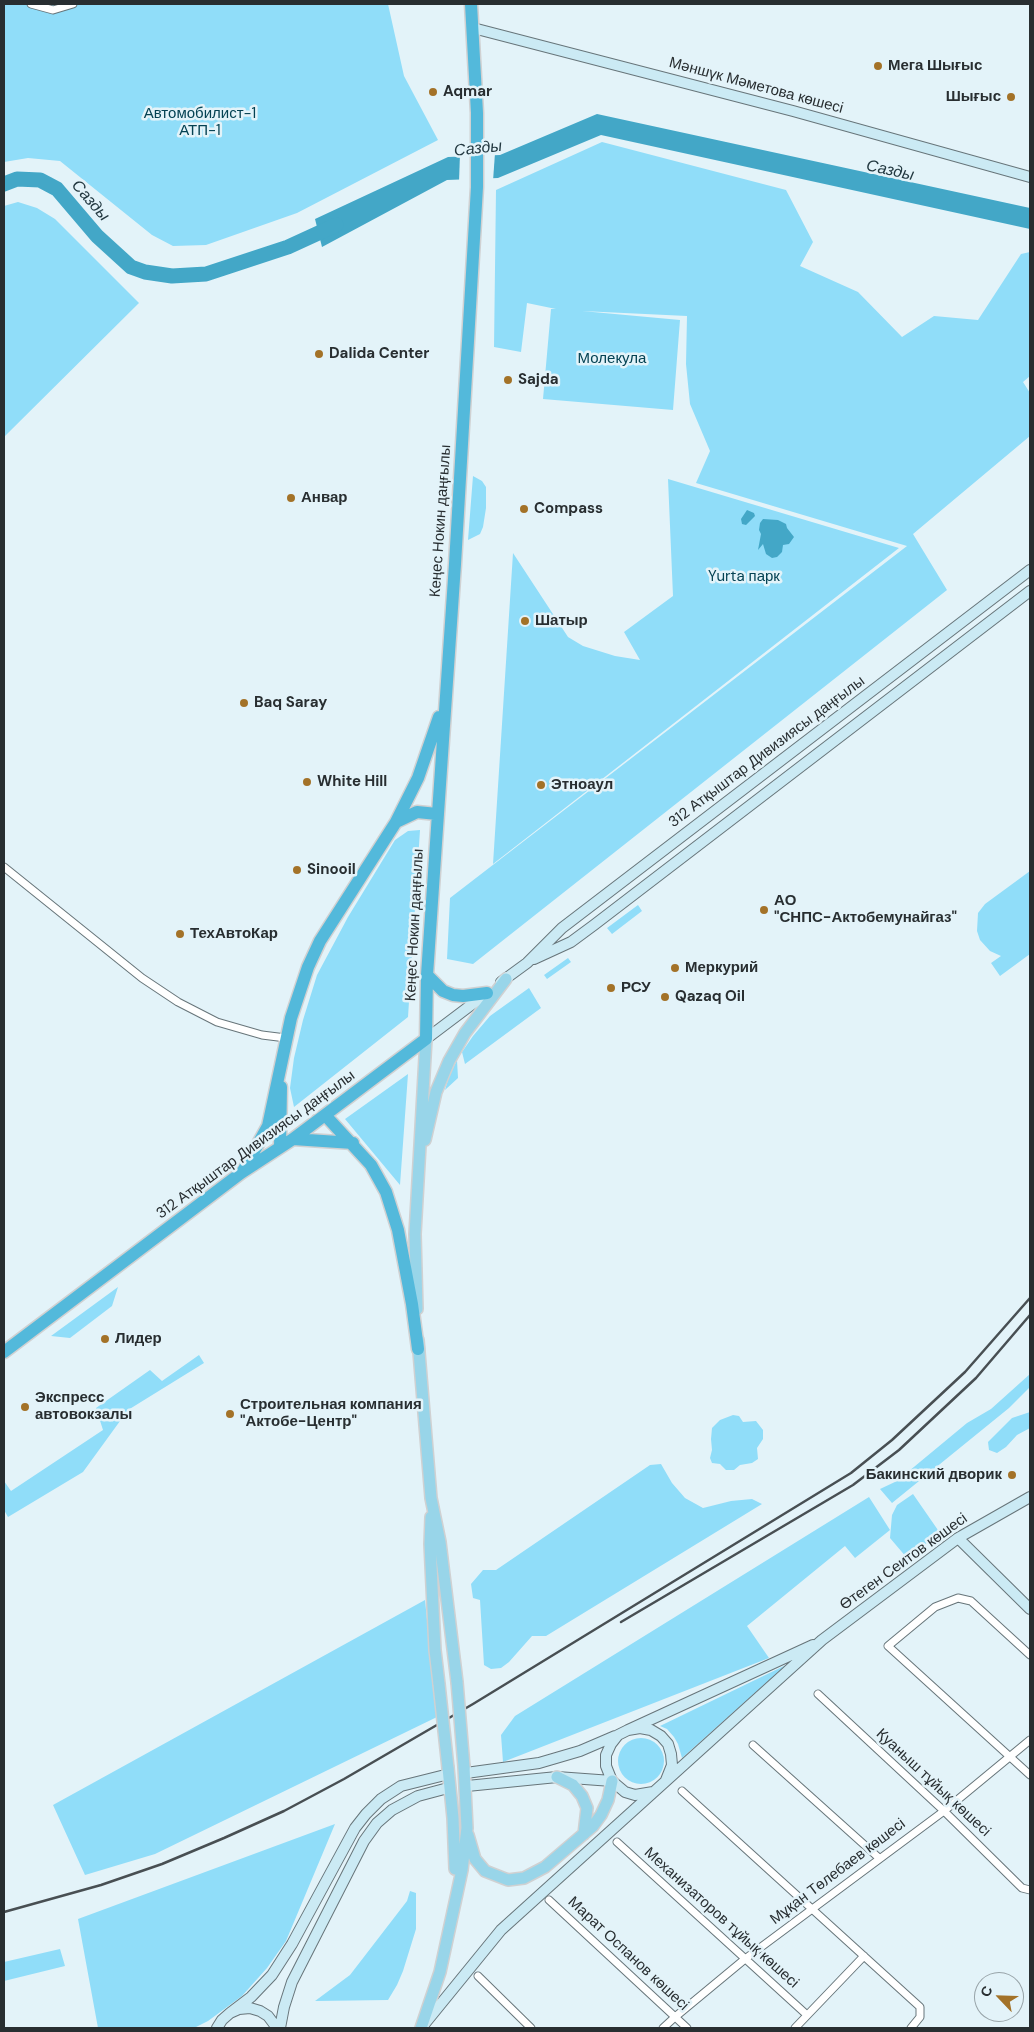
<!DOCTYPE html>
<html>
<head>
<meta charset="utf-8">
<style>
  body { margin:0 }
  #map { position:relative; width:1034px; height:2032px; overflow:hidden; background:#e3f3f9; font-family:"DM Sans",sans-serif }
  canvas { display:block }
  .frame { position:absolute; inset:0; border:5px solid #282e31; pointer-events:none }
  .north { position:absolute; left:974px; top:1972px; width:50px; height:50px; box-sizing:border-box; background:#e3f3f9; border:1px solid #98a4a9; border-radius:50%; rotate:294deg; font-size:14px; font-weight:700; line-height:20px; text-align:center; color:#282e31 }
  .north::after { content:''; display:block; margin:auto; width:18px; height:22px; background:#a37228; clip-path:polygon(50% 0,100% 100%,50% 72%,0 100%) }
</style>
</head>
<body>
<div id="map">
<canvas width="1034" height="2032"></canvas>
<div class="frame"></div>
<div class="north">С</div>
</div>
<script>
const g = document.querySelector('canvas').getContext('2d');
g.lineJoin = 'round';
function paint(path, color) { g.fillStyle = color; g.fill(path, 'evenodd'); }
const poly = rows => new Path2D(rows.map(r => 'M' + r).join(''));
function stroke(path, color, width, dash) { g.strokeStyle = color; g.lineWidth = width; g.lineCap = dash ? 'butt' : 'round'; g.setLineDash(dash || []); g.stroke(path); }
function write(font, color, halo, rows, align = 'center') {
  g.font = font + ' "DM Sans",sans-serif'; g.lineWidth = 5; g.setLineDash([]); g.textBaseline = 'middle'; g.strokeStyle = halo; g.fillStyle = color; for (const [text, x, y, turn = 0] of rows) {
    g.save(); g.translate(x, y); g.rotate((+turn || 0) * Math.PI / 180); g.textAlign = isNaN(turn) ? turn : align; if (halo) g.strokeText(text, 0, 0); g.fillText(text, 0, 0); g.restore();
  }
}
paint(poly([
  [4,4,388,4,404,76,438,140,297,213,206,245,173,246,152,235,60,161,28,158,4,162],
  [602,142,786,190,813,242,800,266,858,292,902,337,934,316,978,320,1021,254,1030,252,1030,376,1023,382,1030,393,1030,436,913,534,947,590,473,964,447,959,450,898,907,546,696,483,710,451,690,404,686,364,687,316,582,311,680,320,673,410,543,399,551,309,556,309,527,303,521,352,494,347,496,190],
  [18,202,37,208,55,219,139,303,4,437,4,206],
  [473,476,482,481,486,487,486,508,483,527,480,534,468,540],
  [668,479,899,548,493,864,513,553,568,637,583,646,615,656,640,660,624,632,673,596],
  [420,830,408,1017,294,1107,290,1088,294,1058,303,1020,317,975,348,917,395,840,408,831],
  [1030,871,1030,954,1000,976,991,963,1001,956,990,951,980,940,977,931,978,913,985,904],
  [638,905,642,911,612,934,607,928],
  [568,958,571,962,547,979,544,975],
  [529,988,541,1008,465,1064,462,1052,473,1036,490,1016],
  [457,1060,458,1078,445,1090,449,1076],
  [408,1074,400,1185,345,1119],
  [118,1287,112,1306,70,1338,51,1336],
  [199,1355,204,1363,128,1410,83,1472,8,1517,4,1510,4,1481,11,1491,103,1430,96,1408,150,1370,162,1381],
  [1030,1374,1030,1387,1009,1408,892,1503,880,1489,897,1481,967,1423,991,1409],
  [1030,1412,1030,1428,1017,1435,1006,1447,997,1453,989,1450,988,1442,1012,1418],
  [733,1415,739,1416,743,1422,756,1421,763,1430,763,1439,757,1448,758,1459,752,1463,740,1465,734,1470,726,1470,720,1464,712,1463,710,1458,712,1450,711,1439,712,1428,720,1420],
  [661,1464,672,1483,685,1498,703,1508,731,1501,752,1499,762,1504,546,1636,532,1636,509,1662,501,1668,491,1669,484,1665,480,1600,473,1598,471,1584,483,1570,496,1570,650,1465],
  [913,1494,940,1533,907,1558,890,1538,892,1515,897,1505],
  [869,1497,890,1530,855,1558,845,1546,747,1626,769,1658,503,1762,501,1735,515,1716],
  [425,1600,437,1717,155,1854,85,1875,53,1805],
  [786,1665,682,1758,678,1744,674,1737,667,1729,660,1726],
  '618 1761a23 23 0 1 1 46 0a23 23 0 1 1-46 0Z',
  [335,1824,286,1941,267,1968,242,1996,208,2021,194,2028,98,2028,78,1919],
  [410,1891,416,1893,416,1929,403,1971,397,1985,388,2000,315,2001,350,1975,407,1901],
  [60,1949,65,1966,4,1981,4,1962]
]), '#90ddf9');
paint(poly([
  [597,114,1030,208,1030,229,601,135,498,178,447,180,322,247,315,219,448,157,500,155],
  [747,510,754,513,755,516,746,525,742,524,741,519],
  [763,519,778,520,786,524,787,528,794,537,789,544,783,545,782,552,777,557,772,558,766,554,763,544,758,550,761,534,759,530,760,523]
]), '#43a7c7');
paint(poly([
  [495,153,493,181,459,182,460,154]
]), '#e3f3f9');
stroke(poly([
  [4,184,17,179,40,180,57,189,97,236,131,267,145,272,172,276,206,274,288,247,336,225]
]), '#43a7c7', 15);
const street = poly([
  [31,4,53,10,73,4],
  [4,867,142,978,178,1002,217,1022,262,1035,286,1038],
  [1030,1655,971,1601,958,1598,935,1607,888,1646,1030,1775],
  [818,1694,944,1811,1022,1888,1030,1890],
  [753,1745,879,1858],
  [682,1791,920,2007,920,2017,911,2028],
  [617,1842,807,2015],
  [549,1900,687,2028],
  [478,1976,531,2028],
  [663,2028,675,2017,745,1959,944,1811,1030,1740],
  [795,2028,864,1956]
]);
const secondary = poly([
  [473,28,793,111,1030,177],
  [534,959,571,942,594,925,1030,591],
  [501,982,527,963,562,928,1030,570],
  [426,1039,487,993],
  [958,1538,1030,1609],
  [628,1730,813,1645],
  [466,1773,539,1763,580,1751,615,1736],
  [467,1786,557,1777,612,1781],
  [653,1792,635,1795,625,1792,612,1781,606,1766,606,1755,611,1744,618,1735,628,1730,640,1728,651,1730,661,1736,668,1744,671,1754,672,1765,666,1780],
  [230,2013,251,1997,272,1975,292,1944,355,1828,366,1814,381,1799,401,1786,445,1775],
  [422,2027,501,1930,822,1640,958,1538,1030,1497],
  [217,2028,222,2020,230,2013,239,2009,250,2008,260,2011,268,2016,277,2028],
  [280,2028,284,2007,292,1982,364,1841,377,1823,392,1810,418,1796,448,1788]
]);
const primary = poly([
  [425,1140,436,1092,449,1061,465,1033,506,979],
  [417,1309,415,1234,426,1039],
  [418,1340,431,1498,440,1542,457,1682],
  [431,1517,430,1544,435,1650,439,1684],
  [448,1768,453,1818,455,1869],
  [557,1777,573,1785,582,1796,587,1808,584,1834],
  [468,1835,475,1859,485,1871,508,1880,524,1878,545,1867,593,1826,601,1815,608,1800,612,1781],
  [421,2028,440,1972,462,1870,467,1828,464,1767]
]);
const highway = poly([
  [396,822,417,812,437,814],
  [427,975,443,991,453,995,463,996,487,993],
  [325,1115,371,1165,386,1192,398,1230,412,1304,418,1349],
  [293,1139,353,1143],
  [280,1147,281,1087],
  [243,1171,268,1126,291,1018,308,967,320,941,396,822,418,778,439,717],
  [4,1352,241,1173,293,1139,426,1039,427,975,455,564,477,187,477,113,471,4]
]);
stroke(street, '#67757a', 9);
stroke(secondary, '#67757a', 12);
stroke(primary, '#d0d1d2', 14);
stroke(highway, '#d0d1d2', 15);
stroke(street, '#fff', 7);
stroke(secondary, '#cbeaf4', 10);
stroke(primary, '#98d5e9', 11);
stroke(highway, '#53b9db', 12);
stroke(poly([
  [621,1622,853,1485,899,1450,976,1378,1030,1315],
  [4,1912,101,1885,162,1864,224,1838,284,1811,344,1779,473,1704,851,1473,892,1440,965,1372,1030,1298]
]), '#484f53', 2.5);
const primaryBridge = poly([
  [457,1682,464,1767],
  [439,1684,448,1768]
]);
stroke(primaryBridge, '#d0d1d2', 14, []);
stroke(primaryBridge, '#98d5e9', 11);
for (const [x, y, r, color] of [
  [878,66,5,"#a37228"],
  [433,92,5,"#a37228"],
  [1011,97,5,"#a37228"],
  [319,354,5,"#a37228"],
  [508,380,5,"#a37228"],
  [291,498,5,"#a37228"],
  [524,509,5,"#a37228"],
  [525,621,5,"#a37228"],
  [244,703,5,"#a37228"],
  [307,782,5,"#a37228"],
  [541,785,5,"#a37228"],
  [297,870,5,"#a37228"],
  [764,910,5,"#a37228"],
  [180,934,5,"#a37228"],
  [675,968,5,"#a37228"],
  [611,988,5,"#a37228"],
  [665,997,5,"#a37228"],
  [105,1339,5,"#a37228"],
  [25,1407,5,"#a37228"],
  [230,1414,5,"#a37228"],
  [1012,1475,5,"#a37228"]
]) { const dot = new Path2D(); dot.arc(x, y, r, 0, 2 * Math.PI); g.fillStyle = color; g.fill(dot); stroke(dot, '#e3f3f9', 2); }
write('bold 15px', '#282e31', '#e3f3f9', [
  ["Мега Шығыс",888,66],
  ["Aqmar",443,92],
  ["Шығыс",1001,97,"right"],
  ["Dalida Center",329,354],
  ["Sajda",518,380],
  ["Анвар",301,498],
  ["Compass",534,509],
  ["Шатыр",535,621],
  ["Baq Saray",254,703],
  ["White Hill",317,782],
  ["Этноаул",551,785],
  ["Sinooil",307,870],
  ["АО",774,901],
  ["\"СНПС-Актобемунайгаз\"",774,918],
  ["ТехАвтоКар",190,934],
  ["Меркурий",685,968],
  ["РСУ",621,988],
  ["Qazaq Oil",675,997],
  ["Лидер",115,1339],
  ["Экспресс",35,1398],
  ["автовокзалы",35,1415],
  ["Строительная компания",240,1405],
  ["\"Актобе-Центр\"",240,1422],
  ["Бакинский дворик",1002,1475,"right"]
], 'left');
write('15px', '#282e31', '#e3f3f9', [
  ["Мәншүк Мәметова көшесі",756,86,15],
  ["Кеңес Нокин даңғылы",441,521,-86],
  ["312 Атқыштар Дивизиясы даңғылы",767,752,-37],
  ["Кеңес Нокин даңғылы",415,925,-87],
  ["312 Атқыштар Дивизиясы даңғылы",256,1145,-36],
  ["Өтеген Сеитов көшесі",904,1562,-36],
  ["Қуаныш тұйық көшесі",933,1783,43],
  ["Мұқан Төлебаев көшесі",838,1872,-37],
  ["Механизаторов тұйық көшесі",721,1918,42],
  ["Марат Оспанов көшесі",628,1954,43]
]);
write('15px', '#044253', '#e3f3f9', [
  ["Автомобилист-1",200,114],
  ["АТП-1",200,131],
  ["Молекула",612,359],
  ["Yurta парк",744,577]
]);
write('italic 16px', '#233941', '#e3f3f9', [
  ["Сазды",478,149,-6],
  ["Сазды",890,171,12],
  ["Сазды",90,201,49]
]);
</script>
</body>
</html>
